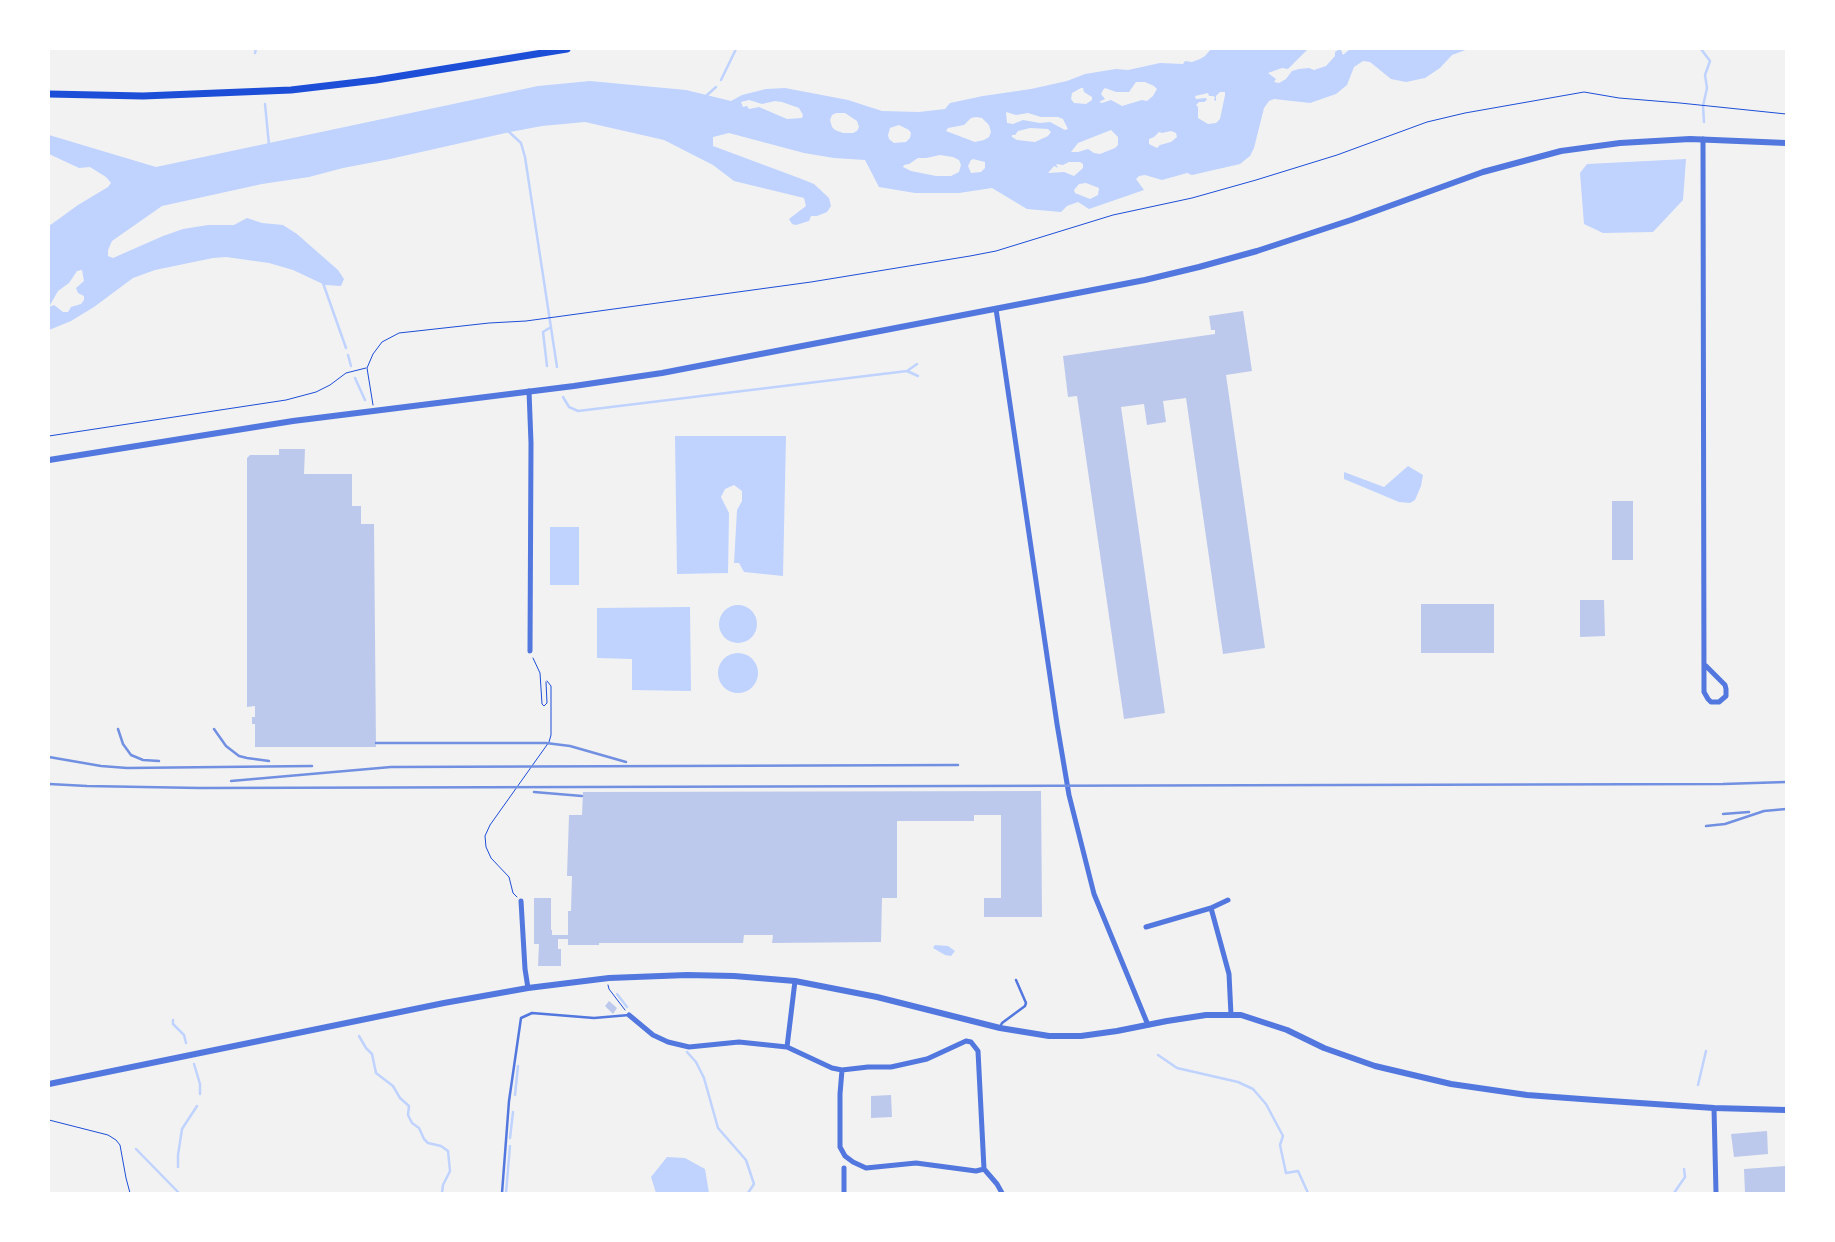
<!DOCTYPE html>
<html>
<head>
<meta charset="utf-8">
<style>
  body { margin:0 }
  #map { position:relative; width:1835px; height:1242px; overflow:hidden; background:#f2f2f2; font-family:Figtree,sans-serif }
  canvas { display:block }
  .frame { position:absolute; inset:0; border:50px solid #fff; pointer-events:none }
</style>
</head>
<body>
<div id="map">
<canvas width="1835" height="1242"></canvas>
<div class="frame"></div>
</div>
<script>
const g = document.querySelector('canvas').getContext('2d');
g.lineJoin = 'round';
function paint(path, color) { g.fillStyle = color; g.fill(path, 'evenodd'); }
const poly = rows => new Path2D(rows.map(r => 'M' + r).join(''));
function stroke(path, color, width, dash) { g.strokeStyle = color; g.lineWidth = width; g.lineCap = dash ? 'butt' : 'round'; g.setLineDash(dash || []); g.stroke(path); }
paint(poly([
  [1211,49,1308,49,1288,69,1282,68,1268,73,1276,79,1274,82,1279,83,1286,79,1292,71,1299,69,1309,68,1314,70,1326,66,1335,56,1335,52,1338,50,1341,50,1343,55,1350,49,1468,49,1452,55,1440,68,1425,78,1406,82,1391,79,1370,62,1363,61,1354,67,1347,85,1336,94,1310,103,1274,99,1269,101,1264,108,1254,148,1250,156,1240,164,1192,175,1187,173,1162,180,1145,175,1139,176,1136,179,1144,190,1089,209,1078,202,1067,206,1061,212,1027,209,992,188,959,193,915,193,879,187,865,160,834,158,804,153,729,133,713,137,713,146,799,178,814,184,829,198,831,206,827,212,817,216,811,216,809,221,796,225,792,224,789,219,806,206,804,198,734,181,713,165,664,140,585,122,542,126,510,132,390,159,343,168,309,177,262,184,162,206,112,241,108,250,108,256,113,258,163,236,183,229,208,225,234,225,247,218,262,223,283,225,297,234,338,270,344,279,341,286,325,285,293,270,269,263,226,257,213,258,155,270,133,278,94,307,71,321,49,330,49,226,78,205,108,187,111,183,106,177,90,167,79,168,49,154,49,135,156,167,538,86,590,81,686,90,731,101,742,95,766,89,785,88,848,100,882,111,919,112,945,109,950,103,983,96,1031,89,1067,81,1085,74,1116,69,1128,70,1160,63,1183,64,1185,61,1192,62,1200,59,1205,56],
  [1136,82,1145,82,1154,86,1157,89,1153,96,1147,101,1142,100,1122,106,1111,100,1102,103,1099,102,1105,99,1101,94,1103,90,1105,88,1116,92,1129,92],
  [1081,88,1083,88,1084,92,1092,97,1092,100,1086,104,1074,103,1071,99,1072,93],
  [1220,92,1225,92,1225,95,1220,119,1216,123,1208,124,1198,118,1198,107,1196,105,1199,102,1204,102,1207,100,1206,98,1196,99,1195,96,1208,93,1209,96,1213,96,1215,97,1214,100,1216,101,1216,96],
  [749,100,762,104,775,101,782,102,799,108,803,115,802,118,787,119,759,107,749,109,747,106,743,107,741,102],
  [1006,112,1016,115,1028,113,1041,117,1058,117,1063,119,1068,129,1065,130,1050,122,1040,123,1023,120,1013,124,1007,123],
  [836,113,845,113,857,121,859,127,857,131,853,133,843,133,835,130,832,127,830,120,832,115],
  [976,117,982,118,989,125,991,132,989,137,984,140,975,142,946,131,948,128,964,125,971,118],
  [899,125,909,130,911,133,910,138,906,142,894,143,889,139,888,135,890,128],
  [1030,128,1048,129,1051,132,1048,136,1035,142,1017,140,1012,137,1012,135,1015,135,1018,131],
  [1111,130,1118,137,1118,145,1115,148,1100,154,1094,153,1088,149,1078,152,1071,152,1078,143],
  [1171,131,1176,133,1177,137,1171,142,1160,145,1157,148,1149,144,1149,139,1154,137,1159,132,1162,133],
  [940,155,953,157,959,160,961,165,959,172,951,176,936,176,911,171,903,167,904,165,909,164,918,158,926,158],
  [973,159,985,162,985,168,981,172,971,173,968,166,971,160],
  [1069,162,1080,162,1083,164,1083,168,1074,176,1064,172,1048,173,1054,166,1058,168,1056,164,1063,165],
  [1086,183,1099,188,1098,195,1090,199,1075,193,1074,190,1079,184],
  [82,270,84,281,76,288,78,293,84,296,84,300,81,304,71,307,68,312,63,312,54,305,49,307,58,291,69,283,77,271],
  [1686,159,1683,200,1653,232,1603,233,1584,224,1580,173,1587,164],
  [675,436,786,436,783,576,744,572,739,563,734,563,737,510,742,501,742,491,734,485,725,489,721,497,729,513,728,573,677,574],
  [1408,466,1423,475,1421,486,1415,500,1410,503,1399,502,1344,479,1344,472,1384,487],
  [550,527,579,527,579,585,550,585],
  '719 624a19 19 0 1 1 38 0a19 19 0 1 1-38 0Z',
  [690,607,691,691,632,690,632,659,597,658,597,608],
  '718 673a20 20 0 1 1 40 0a20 20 0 1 1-40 0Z',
  [935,945,948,946,955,951,951,956,945,955,933,948],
  [667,1157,685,1158,705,1169,709,1193,656,1193,651,1177]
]), '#bfd3fe');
stroke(poly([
  [1701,49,1710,61,1705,75,1707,88,1703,106,1704,122],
  [255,53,256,49],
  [721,80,736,49],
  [706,96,716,87],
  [265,104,269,145],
  [508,131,521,143,525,157,557,367],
  [323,283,346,348],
  [348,355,351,366],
  [547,366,543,332,551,327],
  [907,371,918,376],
  [355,378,365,400],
  [563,397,569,407,578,411,907,371,917,364],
  [617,994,627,1007],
  [173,1020,173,1024,184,1035,186,1043],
  [359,1036,366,1048,372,1054,376,1073,393,1086,400,1098,409,1106,408,1115,412,1123,419,1128,424,1139,428,1143,441,1146,448,1151,450,1171,443,1185,442,1193],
  [687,1052,696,1062,704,1078,718,1128,746,1160,754,1184,748,1193],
  [1158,1055,1177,1068,1238,1082,1253,1089,1266,1104,1283,1136,1280,1145,1286,1173,1298,1171,1308,1193],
  [194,1064,200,1084,200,1094],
  [1698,1085,1706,1051],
  [515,1095,518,1066],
  [510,1138,513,1112],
  [136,1149,179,1193],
  [178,1167,178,1155,182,1129,197,1106],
  [506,1193,510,1146],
  [1674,1193,1685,1177,1684,1169]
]), '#bfd3fe', 2.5);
paint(poly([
  [1243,311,1252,371,1226,375,1265,648,1223,654,1186,398,1163,401,1166,422,1147,425,1144,404,1121,407,1165,713,1124,719,1077,396,1068,397,1063,356,1215,334,1215,330,1211,330,1209,316],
  [279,449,305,449,304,474,352,474,352,506,361,506,361,524,374,524,376,747,255,747,255,724,252,724,252,717,255,717,255,706,247,707,247,458,250,455,279,455],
  [1612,501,1633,501,1633,560,1612,560],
  [1580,600,1604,600,1605,636,1580,637],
  [1421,604,1494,604,1494,653,1421,653],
  [1041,791,1042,917,984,917,984,898,1001,898,1001,815,974,815,974,821,897,821,897,898,882,898,881,942,772,943,773,935,744,935,743,943,599,943,599,945,568,945,568,939,558,939,558,949,561,949,561,966,538,966,539,944,534,944,534,898,551,898,551,930,552,930,552,935,568,935,568,911,571,911,572,876,567,876,569,815,582,815,583,792],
  [609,1001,617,1008,613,1014,605,1006],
  [891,1095,892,1117,871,1118,871,1096],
  [1767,1131,1768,1154,1734,1157,1731,1134],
  [1786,1166,1786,1193,1745,1193,1744,1169]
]), '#bdc9ec');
stroke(poly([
  [373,405,367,368,373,354,382,342,399,333,489,323,526,321,811,282,970,256,996,251,1113,215,1192,198,1256,180,1337,155,1427,122,1465,113,1584,92,1619,98,1680,103,1786,114],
  [49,436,286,400,316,392,330,385,346,373,366,368],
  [533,658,540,673,542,704,544,706,547,703,546,682],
  [517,897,513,893,509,877,491,858,486,847,485,836,490,825,549,742,551,735,551,686,547,681],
  [608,985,609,989,625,1010],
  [49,1120,108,1135,116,1140,120,1145,126,1178,130,1193]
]), '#1d4ed8', 1);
stroke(poly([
  [1000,1027,1002,1023,1025,1006,1026,1003,1016,980],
  [502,1193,509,1101,521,1018,532,1013,594,1018,629,1015]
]), '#5277de', 2.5);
stroke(poly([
  [1703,139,1704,692,1708,699,1711,702,1719,702,1726,696,1726,689,1725,685,1706,666],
  [996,309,1057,724,1069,795,1094,894,1148,1025],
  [529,391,531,443,530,651],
  [521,901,525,969,528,988],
  [1211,908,1228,900],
  [1146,927,1211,908,1229,974,1231,1015],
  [629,1015,653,1035,668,1042,689,1047,739,1042,787,1047,832,1068,842,1070,868,1067,891,1067,927,1059,966,1041,971,1042,978,1051,984,1169,997,1184,1002,1193],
  [787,1047,795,981],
  [842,1070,840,1094,840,1147,845,1156,853,1162,866,1168,916,1163,976,1171,984,1169],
  [1714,1108,1716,1193],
  [844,1193,844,1168]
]), '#5277de', 5);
stroke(poly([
  [49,460,293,421,574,386,662,373,1145,280,1199,267,1257,251,1351,220,1483,172,1561,151,1620,143,1690,139,1786,143],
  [49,1084,444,1003,528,988,609,978,687,975,734,976,795,981,877,997,1000,1028,1049,1036,1081,1036,1117,1031,1167,1021,1206,1015,1241,1015,1287,1030,1324,1048,1375,1066,1451,1084,1527,1095,1595,1100,1714,1108,1786,1110]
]), '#5277de', 6);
stroke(poly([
  [49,94,143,96,291,90,376,80,567,49]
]), '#1d4ed8', 7);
stroke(poly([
  [118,729,123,744,131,755,143,760,159,761],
  [214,729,226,746,239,756,247,758,269,761],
  [376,743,546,743,570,746,626,762],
  [49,757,101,766,127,768,312,766],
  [231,781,391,767,958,765],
  [49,784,87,786,200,788,1723,784,1786,782],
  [534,792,582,796],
  [1723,814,1749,812],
  [1706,826,1725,824,1764,811,1786,809]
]), '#7290e2', 2.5);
</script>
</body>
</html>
